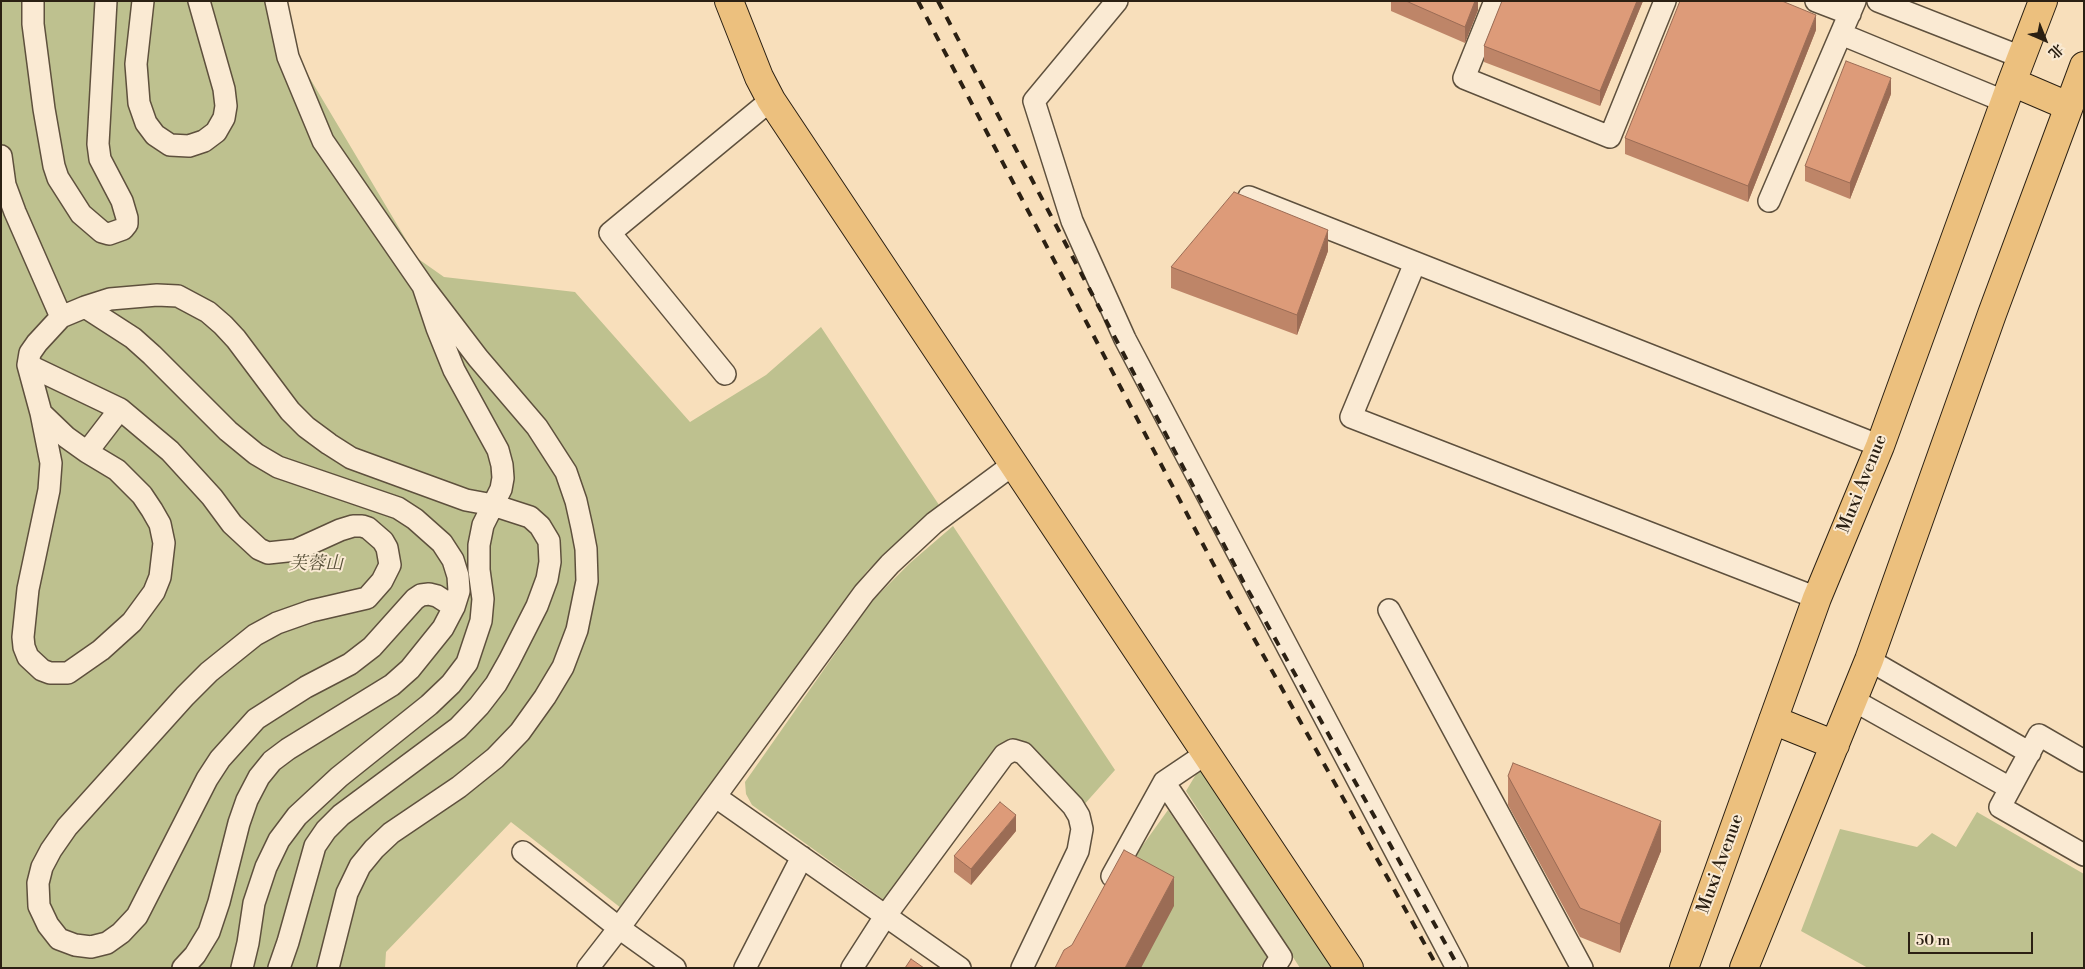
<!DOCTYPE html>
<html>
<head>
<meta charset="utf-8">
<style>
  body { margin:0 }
  #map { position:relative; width:2085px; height:969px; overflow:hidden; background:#f8dfbb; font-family:"Libre Bodoni","Noto Serif SC",serif }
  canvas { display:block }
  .frame { position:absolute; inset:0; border:2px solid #2b2013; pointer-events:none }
  .north { position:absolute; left:2020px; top:15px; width:50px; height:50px; -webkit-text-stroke:4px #faead3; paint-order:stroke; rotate:136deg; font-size:14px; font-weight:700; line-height:20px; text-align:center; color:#2b2013 }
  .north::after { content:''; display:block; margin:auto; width:18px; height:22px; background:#2b2013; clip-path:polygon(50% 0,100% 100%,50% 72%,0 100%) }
  .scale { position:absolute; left:1908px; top:932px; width:125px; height:22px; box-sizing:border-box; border:2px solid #2b2013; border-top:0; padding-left:6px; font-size:15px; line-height:18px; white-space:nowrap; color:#2b2013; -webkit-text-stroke:4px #faead3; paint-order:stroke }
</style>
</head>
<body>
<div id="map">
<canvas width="2085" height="969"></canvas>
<div class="frame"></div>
<div class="north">北</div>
<div class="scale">50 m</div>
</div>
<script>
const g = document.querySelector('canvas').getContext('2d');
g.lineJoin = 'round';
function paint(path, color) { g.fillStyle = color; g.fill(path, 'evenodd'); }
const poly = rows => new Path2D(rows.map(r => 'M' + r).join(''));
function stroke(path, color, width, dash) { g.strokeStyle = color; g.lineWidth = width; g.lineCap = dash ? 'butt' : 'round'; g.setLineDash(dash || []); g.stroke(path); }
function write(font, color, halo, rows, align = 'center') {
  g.font = font + ' "Libre Bodoni","Noto Serif SC",serif'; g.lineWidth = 4; g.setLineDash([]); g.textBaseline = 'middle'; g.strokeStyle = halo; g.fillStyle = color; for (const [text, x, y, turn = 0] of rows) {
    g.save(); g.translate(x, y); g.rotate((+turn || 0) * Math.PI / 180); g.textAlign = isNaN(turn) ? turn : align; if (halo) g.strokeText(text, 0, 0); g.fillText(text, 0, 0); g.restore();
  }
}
paint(poly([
  [1,1,288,1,296,55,417,258,444,277,575,292,690,422,766,375,821,327,941,508,905,537,868,570,856,585,621,908,511,822,386,952,385,968,1,968],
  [953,526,1115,770,1082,807,1019,743,884,900,752,805,746,794,745,782,872,601,910,563],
  [1201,766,1333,968,1300,968,1186,791],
  [1168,810,1268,957,1260,968,1141,968,1120,877],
  [1977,812,2084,874,2084,968,1868,968,1801,931,1840,829,1917,847,1932,833,1956,847]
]), '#bec18f');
const minor = poly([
  [33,1,33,24,44,109,54,166,58,178,81,214,102,232,109,234,123,229,127,224,127,218,122,201,100,159,98,144,106,1],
  [143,1,136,64,139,103,146,123,155,135,170,145,189,146,204,141,216,132,224,118,226,106,224,89,199,1],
  [276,1,288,57,323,141,423,286,478,358,537,427,566,472,576,501,582,528,586,549,587,581,577,630,563,667,545,697,520,732,495,758,459,787,391,833,374,849,360,866,347,893,328,968],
  [1117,1,1034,101,1072,221,1125,339,1457,968],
  [1495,1,1464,78,1610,137,1665,1],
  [1816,1,1850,14],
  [1878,1,2021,57],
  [1841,34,2006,102],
  [1,156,5,185,15,212,61,317],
  [1249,197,1880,446],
  [1769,201,1855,1],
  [1415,263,1351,417,1817,598],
  [423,286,437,328,454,370,498,450,502,465,503,478,501,489,493,505,466,500,351,458,329,444,306,427,290,411,236,339,223,325,208,312,178,296,157,295,110,299,85,307,61,317,37,343,30,353,28,365,41,413,51,463,49,490,28,589,23,637,24,647,28,657,42,670,50,673,68,673,101,650,132,622,154,592,160,577,164,543,160,524,152,510,142,495,117,470,87,452,120,409,170,451,212,497,232,524,259,549,268,553,296,550,340,530,353,526,362,526,368,528,383,541,387,548,390,565,382,581,367,598,311,611,277,623,255,635,209,672,185,696,67,827,51,850,42,867,38,883,39,906,48,925,59,939,75,945,91,947,107,943,121,933,137,916,207,779,220,759,256,719,306,687,350,664,372,647,415,599,421,595,429,594,437,596,454,607],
  [85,307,133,338,152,355,228,431,256,454,278,467,398,508,415,519,442,543,453,560,458,576,459,591,454,607,443,628,410,669,392,685,288,749,272,761,259,777,247,800,239,823,219,902,209,932,195,955,183,968],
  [28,365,120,409],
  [725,374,610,233,771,100],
  [41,413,66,437,87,452],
  [1389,610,1582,968],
  [1869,660,2030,753],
  [1853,700,2010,788],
  [2084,761,2039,735,2000,807,2084,855],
  [1164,782,1281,957,1274,968],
  [716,797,960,968],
  [523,852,619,928,675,968],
  [1112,876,1164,782,1207,753],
  [242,968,248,943,254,903,266,867,279,840,297,816,339,777,429,705,451,684,467,663,481,621,483,599,479,570,479,545,483,525,493,505,530,517,540,526,549,541,550,562,547,579,537,606,509,661,496,684,479,706,458,728,341,815,326,830,315,846,288,942,279,968],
  [588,968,619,928,864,593,890,564,934,523,1015,463],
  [745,968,802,857],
  [852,968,886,915,1004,755,1013,750,1023,753,1073,806,1079,816,1082,829,1078,851,1022,968]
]);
const major = poly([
  [729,1,759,77,771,100,1349,968]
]);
const highway = poly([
  [2012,82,2068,106],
  [1773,720,1835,745],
  [1684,968,1817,598,1880,446,2012,82,2043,1],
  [1744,968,1869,660,1992,314,2084,66]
]);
stroke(minor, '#5e503d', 24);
stroke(major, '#2b2013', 30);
stroke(highway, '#2b2013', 30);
stroke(minor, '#faead3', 21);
stroke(major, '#ecc07e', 28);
stroke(highway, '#ecc07e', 28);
stroke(poly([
  [918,1,1228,592,1438,968],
  [938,1,1244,583,1459,968]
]), '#2b2013', 4, [9, 9]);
paint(poly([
  [1391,1,1478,1,1478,10,1465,43,1391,11],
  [1502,1,1643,1,1600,106,1484,62,1484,46],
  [1816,30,1748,202,1625,154,1625,138],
  [1891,94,1850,199,1805,181,1805,166],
  [1328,251,1297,335,1171,288,1171,267],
  [1508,776,1661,851,1620,953,1580,937,1508,805],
  [1016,831,971,885,954,872,954,856]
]), '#be8568');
paint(poly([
  [1475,1,1478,1,1478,10,1465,43,1465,27],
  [1637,1,1643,1,1600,106,1600,91],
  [1816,15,1816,30,1748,202,1748,186],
  [1891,78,1891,94,1850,199,1850,183],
  [1328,230,1328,251,1297,335,1297,315],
  [1016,815,1016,831,971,885,971,869],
  [1661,821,1661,851,1620,953,1620,924],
  [1174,877,1174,906,1141,968,1125,968]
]), '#9b6c55');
const building = poly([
  [1406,1,1475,1,1465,27,1406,1],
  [1502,1,1637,1,1600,91,1484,46,1502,1],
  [1680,1,1782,1,1816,15,1748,186,1625,138,1680,1],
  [1846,61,1891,78,1850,183,1805,166,1846,61],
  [1234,192,1328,230,1297,315,1171,267,1234,192],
  [1513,763,1661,821,1620,924,1580,908,1508,776,1513,763],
  [1000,802,1016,815,971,869,954,856,1000,802],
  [1124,850,1174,877,1125,968,1055,968,1064,950,1072,945,1124,850],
  [911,959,924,968,905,968,911,959]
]);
paint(building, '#dd9b79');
stroke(building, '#9b6c55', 1);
write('18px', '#2b2013', '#faead3', [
  ["Muxi Avenue",1863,484,-68],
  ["Muxi Avenue",1721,864,-70]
]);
write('italic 18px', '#575038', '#faead3', [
  ["芙蓉山",316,565]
]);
</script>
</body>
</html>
